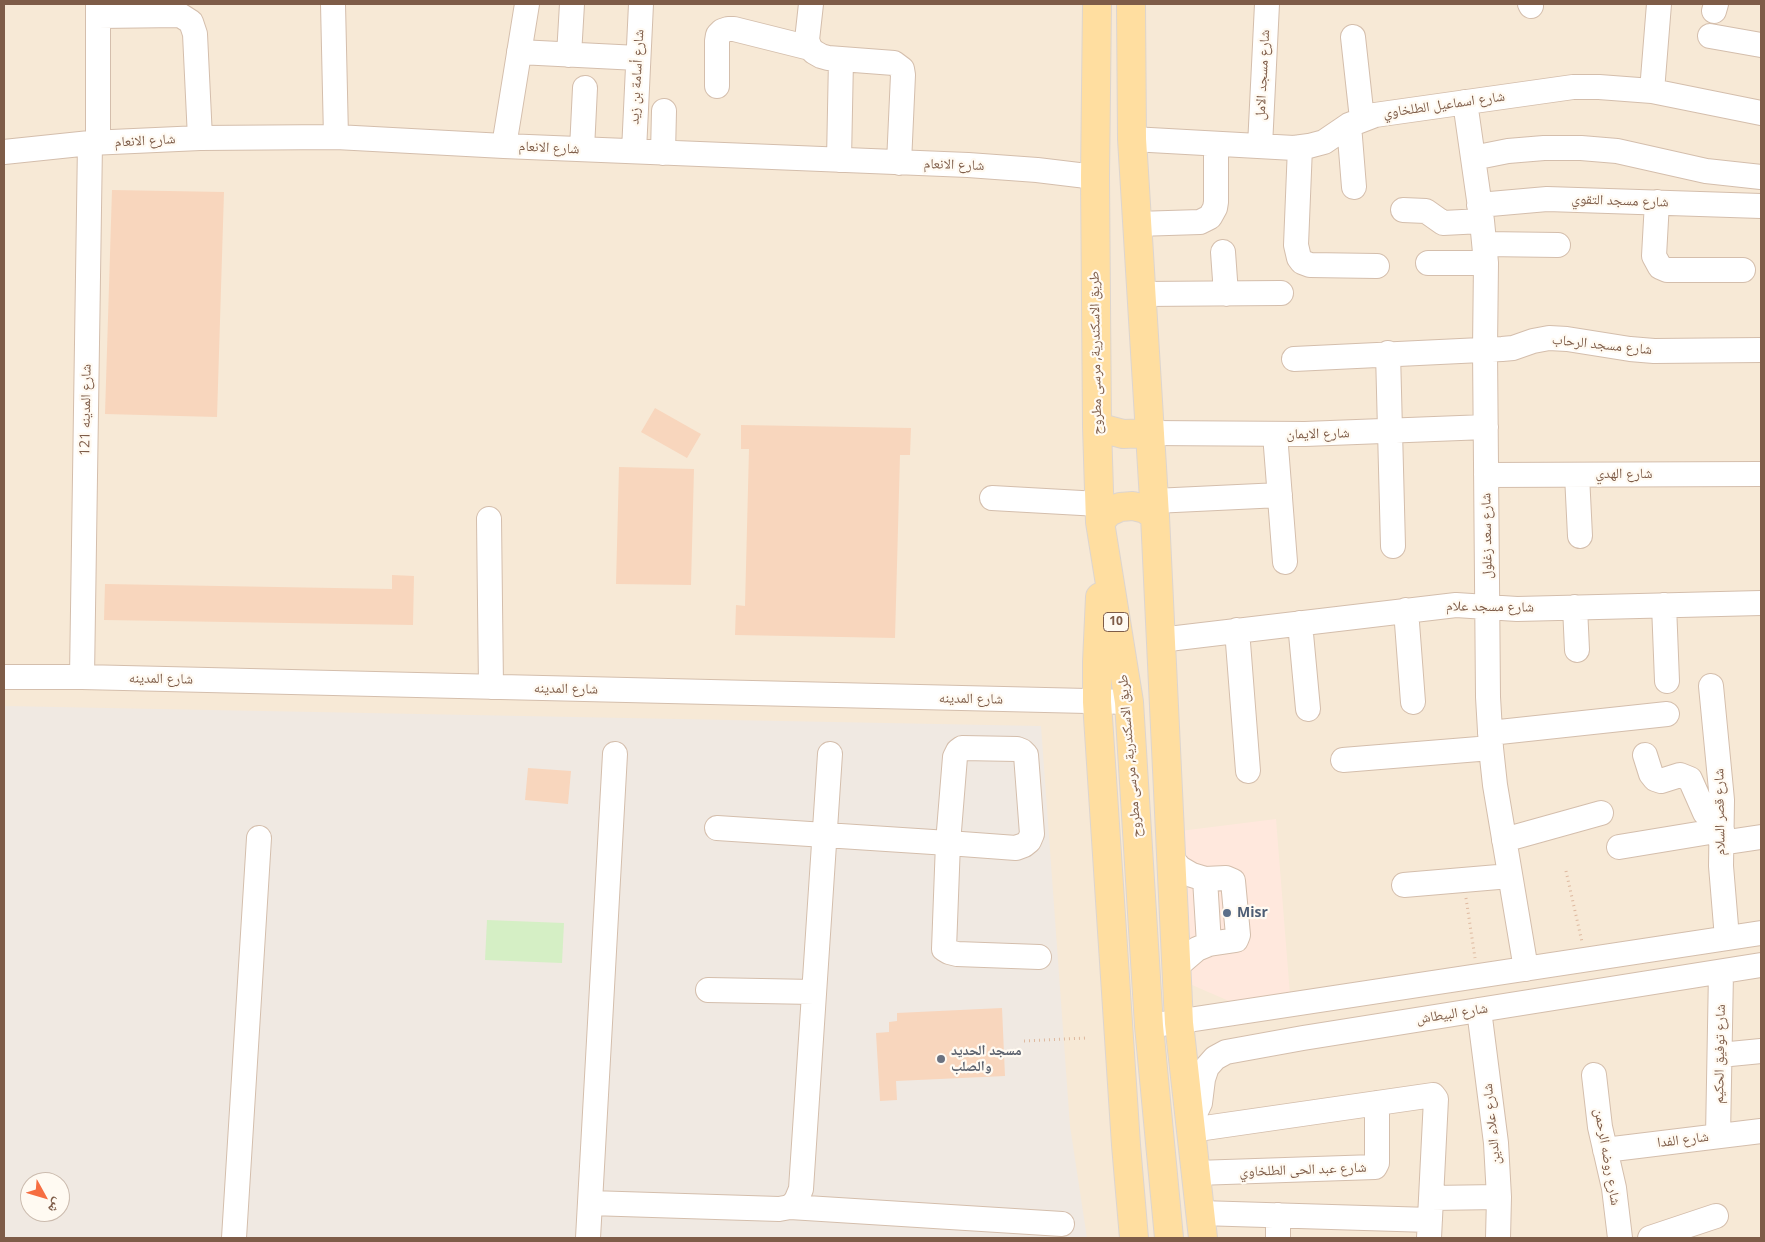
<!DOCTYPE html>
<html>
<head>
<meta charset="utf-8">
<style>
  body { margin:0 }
  #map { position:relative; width:1765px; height:1242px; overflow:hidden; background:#fff7e9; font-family:"Open Sans","Noto Naskh Arabic",sans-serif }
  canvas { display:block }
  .frame { position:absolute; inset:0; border:5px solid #7e5c48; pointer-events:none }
  .north { position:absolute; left:20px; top:1172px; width:50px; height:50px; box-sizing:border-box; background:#fffaf2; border:1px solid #cbbbae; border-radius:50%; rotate:129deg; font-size:14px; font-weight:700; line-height:20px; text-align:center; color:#7e5c48 }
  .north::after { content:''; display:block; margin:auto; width:18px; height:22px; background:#f66d41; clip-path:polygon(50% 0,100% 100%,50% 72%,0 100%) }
</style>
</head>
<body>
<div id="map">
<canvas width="1765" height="1242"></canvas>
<div class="frame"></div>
<div class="north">ش</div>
</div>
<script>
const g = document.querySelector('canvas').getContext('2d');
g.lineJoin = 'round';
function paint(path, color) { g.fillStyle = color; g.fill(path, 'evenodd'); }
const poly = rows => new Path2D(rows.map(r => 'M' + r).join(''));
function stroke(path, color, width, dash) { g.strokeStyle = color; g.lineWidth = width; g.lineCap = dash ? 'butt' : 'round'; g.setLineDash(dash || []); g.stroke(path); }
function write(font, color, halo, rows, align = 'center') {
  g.font = font + ' "Open Sans","Noto Naskh Arabic",sans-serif'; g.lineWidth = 4.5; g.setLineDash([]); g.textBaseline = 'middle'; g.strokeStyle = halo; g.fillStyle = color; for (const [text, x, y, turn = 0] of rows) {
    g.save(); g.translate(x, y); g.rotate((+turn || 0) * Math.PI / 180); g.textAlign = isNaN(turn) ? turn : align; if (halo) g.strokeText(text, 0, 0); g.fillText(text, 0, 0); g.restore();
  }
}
paint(poly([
  [4,4,1761,4,1761,1238,4,1238],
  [30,1182,60,1182,60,1212,30,1212]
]), '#f7e9d6');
paint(poly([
  [1276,819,1290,995,1229,1001,1192,985,1180,831]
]), '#ffe8dd');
paint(poly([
  [4,706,1041,726,1070,1126,1087,1238,4,1238],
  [30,1182,60,1182,60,1212,30,1212]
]), '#f0e9e2');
paint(poly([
  [487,920,564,923,562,963,485,960]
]), '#d5efc5');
paint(poly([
  [112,190,224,192,217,417,105,414],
  [655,408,701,434,687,458,641,432],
  [741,425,911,428,910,455,900,455,895,638,735,635,736,605,745,606,749,449,741,449],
  [619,467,694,469,691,585,616,584],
  [392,575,414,576,413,625,104,620,105,584,392,589],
  [528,768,571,771,568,804,525,800],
  [1002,1008,1005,1076,896,1081,897,1100,880,1101,876,1033,889,1032,889,1022,897,1021,897,1013]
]), '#f8d6bd');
const minor = poly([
  [98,4,98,143],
  [333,4,336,137],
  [811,4,807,40,810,48,814,52,821,56,828,58,894,63,902,69,903,75,899,163],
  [1530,4,1531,6],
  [1714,11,1716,4],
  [98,16,180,15,191,22,195,34,200,138],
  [1710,36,1761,45],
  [1353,37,1362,119],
  [519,52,638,58],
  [569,55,572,4],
  [717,86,717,41,718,35,722,31,728,29,734,29,810,48],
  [1652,91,1659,4],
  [1465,102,1482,221,1486,263,1485,349,1488,697,1491,748,1495,785,1526,969],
  [1349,125,1354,187],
  [1132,139,1294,148,1309,146,1324,142,1349,125,1375,115,1573,87,1599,87,1652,91,1761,113],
  [504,146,527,4],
  [1260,146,1267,4],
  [1300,147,1296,245,1299,258,1302,262,1310,265,1377,266],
  [582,149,585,88],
  [634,151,641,4],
  [4,152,90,143,200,138,336,137,504,146,968,165,1037,170,1095,177],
  [663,153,664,111],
  [1473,158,1508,151,1544,148,1581,148,1617,151,1706,171,1761,177],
  [839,160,841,59],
  [1657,202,1654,256,1660,267,1667,270,1743,270],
  [1479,205,1547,199,1761,206],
  [1403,210,1426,211,1443,223,1482,221],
  [1137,224,1200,222,1210,217,1215,208,1216,202,1216,144],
  [1485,244,1558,245],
  [1223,252,1226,294],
  [1428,263,1486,263],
  [1142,294,1281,293],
  [1388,353,1393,546],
  [1294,359,1502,349,1513,348,1533,341,1549,338,1567,339,1630,349,1654,351,1761,350],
  [1150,433,1305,434,1486,427],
  [1275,434,1285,562],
  [1486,475,1761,474],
  [1577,475,1580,536],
  [992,498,1099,504],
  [1154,501,1280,495],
  [489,519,491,687],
  [1664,605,1667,681],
  [1575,607,1577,650],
  [1406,610,1413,702],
  [1300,623,1308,709],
  [1237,630,1248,771],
  [1160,640,1456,605,1517,609,1761,603],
  [4,677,82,677,1129,702],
  [82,677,90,143],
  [1711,686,1722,800,1721,866,1727,938],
  [1490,733,1667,714],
  [1645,755,1651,774,1655,779,1661,781,1680,775,1690,779,1705,813,1722,830],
  [1343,760,1491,748],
  [717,828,825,835,948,843,1016,848,1024,845,1029,841,1032,834,1026,755,1022,751,1017,749,962,748,958,751,955,757,948,843,944,949,949,952,957,954,1039,957],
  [1504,840,1601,813],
  [1721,843,1761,837],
  [1619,847,1722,830],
  [1171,858,1180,868,1192,875,1205,879,1226,878,1233,881,1238,935,1236,940,1209,944,1197,949,1176,967],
  [1205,879,1209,944],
  [1404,885,1510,876],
  [708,990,814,992],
  [1479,1010,1496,1143,1499,1197,1498,1238],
  [1149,1026,1761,933],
  [1720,1055,1761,1051],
  [1594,1075,1600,1127,1614,1188,1620,1238],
  [1190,1124,1200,1103,1203,1079,1207,1067,1215,1058,1226,1052,1303,1038,1761,965],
  [1191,1130,1433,1095,1436,1099,1429,1238],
  [1718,1136,1721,972],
  [1605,1150,1761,1131],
  [1196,1173,1375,1167,1377,1163,1377,1103],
  [1431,1198,1499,1197],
  [590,1203,779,1209,790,1207,796,1201,801,1189,830,754],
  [790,1207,1062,1224],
  [1200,1213,1430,1220],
  [1278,1215,1278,1238],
  [234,1238,259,838],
  [588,1238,615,754],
  [1650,1238,1716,1216]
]);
const major = poly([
  [1097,4,1095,177,1097,427,1100,522,1129,702,1149,1026,1169,1238],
  [1131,4,1132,139,1155,516,1179,1023,1203,1238],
  [1097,427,1123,434,1150,433],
  [1100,522,1109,512,1120,507,1133,506,1145,509,1155,516],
  [1100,597,1097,662,1097,702,1126,1145,1134,1238]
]);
stroke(minor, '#d4beac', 26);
stroke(major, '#ddd5cf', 30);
stroke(poly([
  [1566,871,1582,942],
  [1466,898,1475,958],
  [1024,1041,1087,1038]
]), '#deb99f', 3, [1, 4]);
stroke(minor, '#fff', 24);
stroke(major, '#ffdea0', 28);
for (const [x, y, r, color] of [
  [1227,913,5,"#5c6f8a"],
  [941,1059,5,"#6b7280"]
]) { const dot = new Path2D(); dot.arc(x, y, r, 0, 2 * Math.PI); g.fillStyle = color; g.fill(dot); stroke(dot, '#fffaf2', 2); }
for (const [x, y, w] of [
  [1116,622,25]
]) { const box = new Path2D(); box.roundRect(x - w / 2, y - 9.5, w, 19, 4); g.fillStyle = '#fffaf2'; g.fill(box); stroke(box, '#7e5c48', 1); }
write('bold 12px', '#7e5c48', null, [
  ["10",1116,622]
]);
write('14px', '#7e5c48', '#fffaf2', [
  ["شارع مسجد الامل",1263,75,-87],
  ["شارع أسامة بن زيد",637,77,-87],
  ["شارع اسماعيل الطلخاوي",1444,105,-8],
  ["شارع الانعام",145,141,-3],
  ["شارع الانعام",549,148,3],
  ["شارع الانعام",954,165,2],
  ["شارع مسجد التقوي",1620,201,2],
  ["شارع مسجد الرحاب",1602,345,6],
  ["طريق الاسكندرية, مرسى مطروح",1096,353,-91],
  ["شارع المدينه 121",86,410,-89],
  ["شارع الايمان",1318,434,-1],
  ["شارع الهدي",1624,474],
  ["شارع سعد زغلول",1487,536,-91],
  ["شارع مسجد علام",1490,607,1],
  ["شارع المدينه",161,679,1],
  ["شارع المدينه",566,689,1],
  ["شارع المدينه",971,699,1],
  ["طريق الاسكندرية, مرسى مطروح",1130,756,-95],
  ["شارع قصر السلام",1720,812,-91],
  ["شارع البيطاش",1452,1014,-9],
  ["شارع توفيق الحكيم",1720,1054,-89],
  ["شارع علاء الدين",1492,1124,-96],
  ["شارع الفدا",1683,1140,-7],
  ["شارع روضه الرحمن",1607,1157,80],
  ["شارع عبد الحى الطلخاوي",1303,1170,-2]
]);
write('bold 14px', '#4e5e75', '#fffaf2', [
  ["Misr",1237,913]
], 'left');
write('bold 14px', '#5b616d', '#fffaf2', [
  ["مسجد الحديد",951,1051],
  ["والصلب",951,1067]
], 'left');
</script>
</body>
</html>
